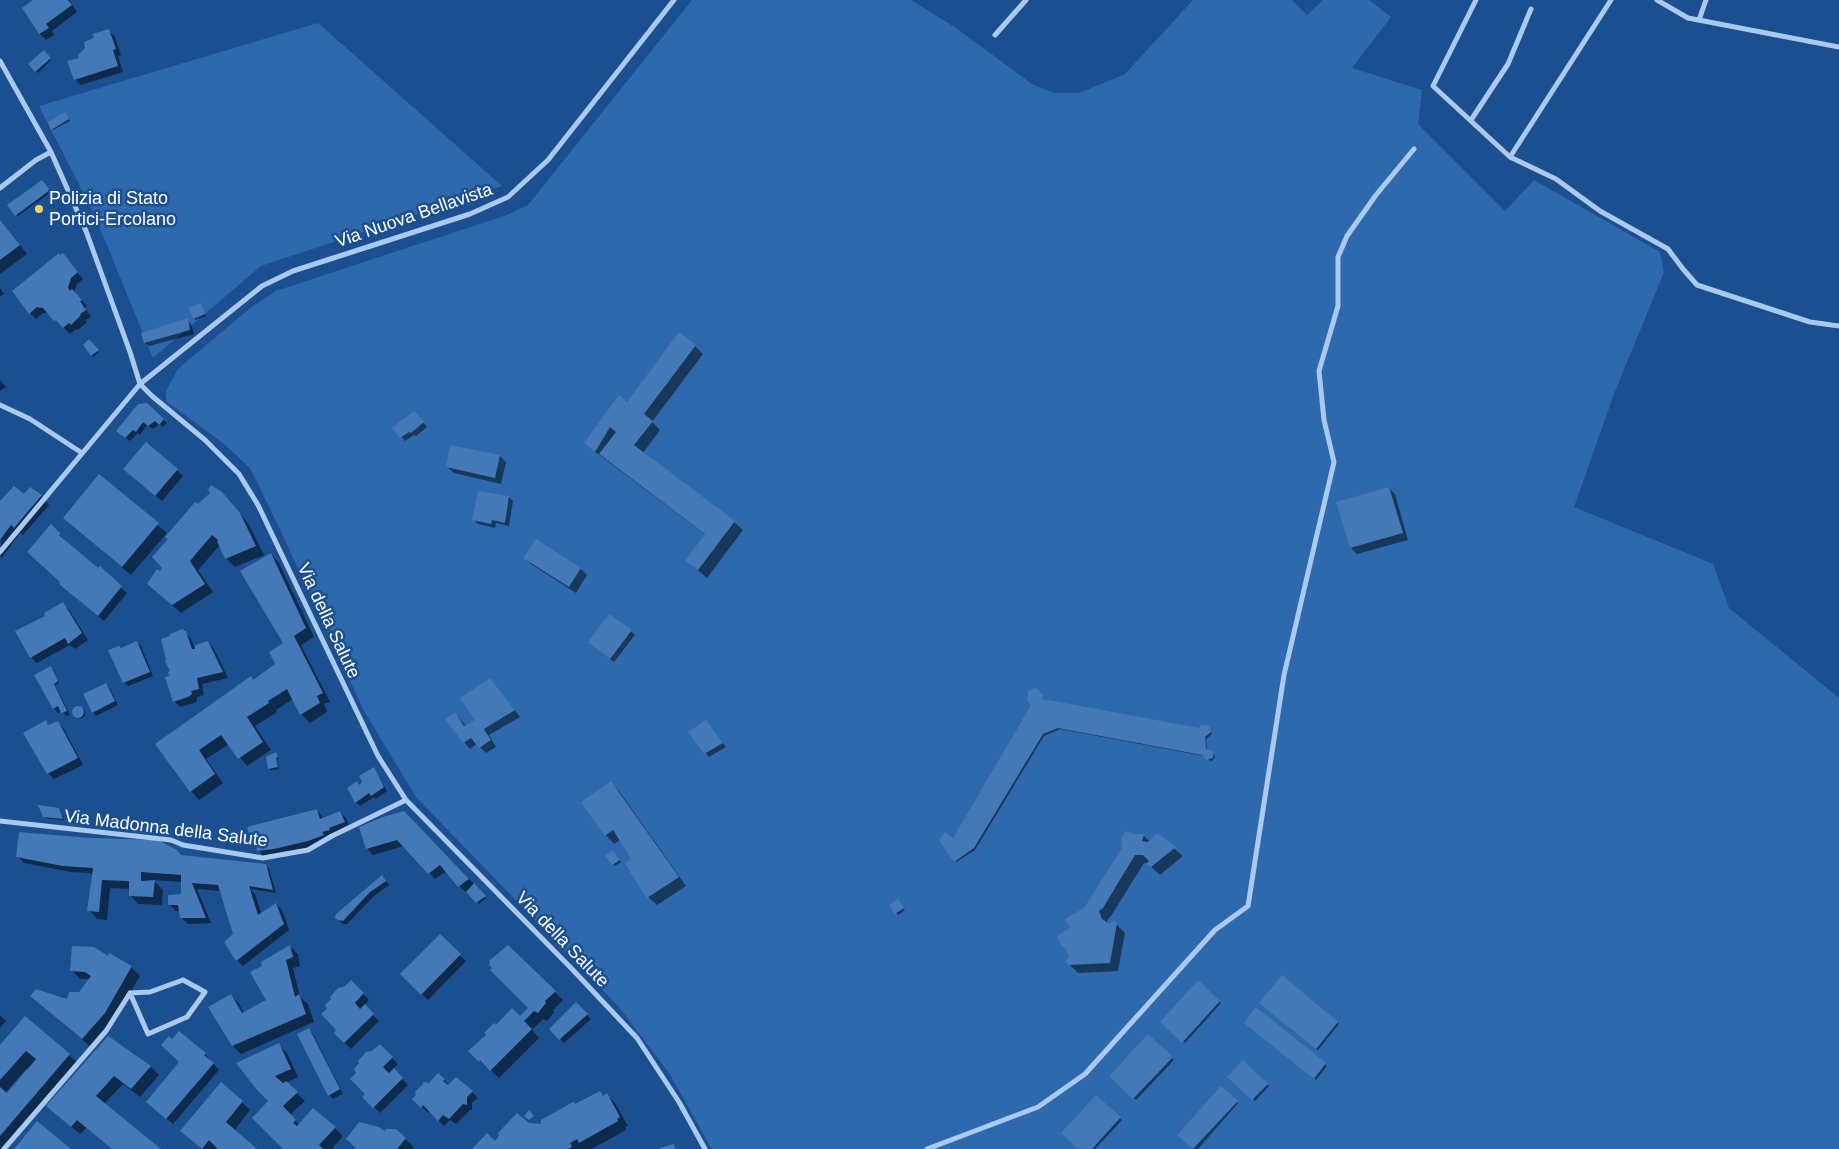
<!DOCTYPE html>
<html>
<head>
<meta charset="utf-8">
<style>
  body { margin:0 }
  canvas { display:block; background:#1b4f8f }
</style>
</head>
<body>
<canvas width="1839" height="1149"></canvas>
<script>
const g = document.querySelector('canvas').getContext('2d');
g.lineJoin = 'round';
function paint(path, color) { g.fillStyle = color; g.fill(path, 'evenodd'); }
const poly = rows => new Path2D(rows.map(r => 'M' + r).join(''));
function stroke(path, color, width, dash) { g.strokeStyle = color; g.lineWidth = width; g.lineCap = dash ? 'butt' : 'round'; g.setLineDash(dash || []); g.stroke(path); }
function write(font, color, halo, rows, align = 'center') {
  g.font = font + ' Helvetica,sans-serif'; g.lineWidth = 5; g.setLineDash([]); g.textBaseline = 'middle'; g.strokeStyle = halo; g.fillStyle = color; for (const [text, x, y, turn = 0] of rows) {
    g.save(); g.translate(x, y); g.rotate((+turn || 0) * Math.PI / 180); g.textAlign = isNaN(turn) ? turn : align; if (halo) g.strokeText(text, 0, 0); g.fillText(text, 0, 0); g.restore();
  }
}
paint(poly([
  [692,0,911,0,956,28,1032,84,1054,93,1079,93,1125,74,1193,0,1292,0,1307,15,1323,0,1369,0,1391,17,1352,68,1422,90,1418,124,1505,211,1534,180,1660,252,1664,272,1614,394,1574,507,1713,564,1729,608,1839,698,1839,1149,712,1149,669,1073,619,1007,416,797,364,711,277,523,250,468,223,443,166,401,166,391,178,369,249,309,276,291,507,215,528,205],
  [318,23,502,186,261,266,153,358,95,216,39,106]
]), '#2e69ad');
paint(poly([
  [35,0,69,0,77,12,52,31,54,35,46,40,40,34,24,8],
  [108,31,115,37,121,55,118,56,123,72,81,85,75,79],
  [44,52,51,60,38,73,29,65],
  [66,115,70,121,53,130,52,129],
  [42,182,51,192,18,216,16,215],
  [0,220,27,254,0,274],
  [69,261,83,279,77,284,74,292,87,306,85,308,91,317,85,320,87,322,78,330,76,329,70,334,50,313,43,313,36,319,30,313],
  [0,288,4,294,0,296],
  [201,305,206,316,195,320,194,318],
  [187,320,191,324,194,334,149,346,145,343],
  [89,341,99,352,93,357,85,345],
  [695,346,703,354,652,422,660,430,643,453,734,522,743,530,707,578,687,561,706,535,594,451,585,443,628,403],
  [0,380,6,387,0,391,0,394],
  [146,404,167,423,163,427,160,424,153,429,147,425,140,435,138,433,130,441,122,435],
  [418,416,427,427,416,436,414,435,405,441,394,428],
  [500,456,506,462,501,484,454,473,447,467],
  [177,470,183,476,162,501,130,475],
  [99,476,167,533,131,575,73,526],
  [1389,488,1395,494,1408,540,1357,554,1351,548],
  [479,492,509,497,513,501,509,526,496,523,495,528,478,524,474,520],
  [24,495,41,496,49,505,23,535,20,533,1,559,0,503],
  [230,502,248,523,264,555,235,567,226,558,220,545,198,570,213,592,181,613,149,584],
  [51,526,66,541,65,542,98,570,100,568,127,593,104,621,60,584,62,582],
  [536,541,581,569,587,575,576,593,531,564,525,558],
  [271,554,279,563,314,637,301,645,330,702,324,704,327,712,310,723,301,714,293,699,276,710,277,712,255,726,271,750,247,766,229,744,206,759,223,783,199,800,191,791,157,744,277,665,285,644],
  [63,604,69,610,88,640,75,649,70,645,37,663,31,657,47,617],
  [631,631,635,635,614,662,593,645],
  [185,632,191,639,196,651,208,642,214,649,228,678,202,684,204,695,197,697,197,701,194,703,180,707,174,701,171,677],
  [137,642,141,646,153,676,128,686,124,682,121,649],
  [53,669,59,683,55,685,70,715,66,716,62,710,58,713,54,709,35,676],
  [106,685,110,689,118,705,96,716,93,712],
  [496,686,520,717,489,735,496,747,486,753,477,744,470,749,464,742,455,713,466,726,476,720],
  [1032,690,1042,693,1044,701,1200,730,1208,726,1212,734,1206,739,1207,751,1212,752,1215,757,1212,761,1208,760,1204,756,1060,729,1044,736,975,850,956,862,955,861,953,840,1033,705,1028,700,1027,696],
  '74.5 713a5.5 5.5 0 1 1 11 0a5.5 5.5 0 1 1-11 0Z',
  [706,721,726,747,709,757,690,733],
  [45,722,49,726,57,722,64,729,83,765,54,779,48,773],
  [276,754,279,759,277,759,279,769,270,770,269,769],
  [374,769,387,791,376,799,374,797,360,806,356,802,360,786],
  [611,783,619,791,686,886,657,905,648,897,633,858,621,839,614,844,606,835],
  [59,809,64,820,45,818,44,816],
  [317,810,324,819,340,812,346,818,350,828,328,838,329,841,314,847,264,857,252,841],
  [404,813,476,886,486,898,479,904,459,886,447,871,435,879,404,846,373,855,367,849,361,828],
  [1157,834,1183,856,1160,875,1148,864,1149,863,1144,863,1111,916,1107,920,1109,927,1116,924,1125,933,1118,971,1078,973,1070,965,1070,959,1068,951,1062,945,1134,835,1143,835,1150,842],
  [615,853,621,862,615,866,613,864],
  [17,856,182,856,265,865,269,869,276,893,250,889,255,894,262,915,276,904,282,910,289,930,243,966,237,960,234,934,221,891,197,889,211,923,188,924,181,917,180,911,176,911,169,904,182,895,182,882,153,880,163,890,162,905,138,904,130,895,130,889,110,888,107,920,97,919,89,910,93,876,90,873,71,872,24,863],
  [386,881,389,885,374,896,347,924,343,924,336,918,337,915],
  [899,903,905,910,898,915,891,906],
  [440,936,466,961,428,1000,402,974],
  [289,946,298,954,300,966,293,968,300,997,308,1004,314,1022,241,1054,233,1046,231,995,239,1004,244,1013,267,1000],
  [508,946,563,1000,553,1010,554,1012,547,1021,543,1019,532,1030,539,1038,499,1078,470,1051,496,1027,520,1017,530,1008],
  [108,958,131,967,140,976,113,1022,91,1047,40,1004,68,1001,79,994,90,979,80,979,72,970],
  [1282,977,1339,1024,1318,1050,1261,1002],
  [351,981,369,1000,364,1006,379,1021,351,1049,335,1033,338,1030,344,988],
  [1198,982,1221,1003,1185,1043,1161,1022],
  [576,1004,591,1019,564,1043,551,1029],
  [1256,1009,1327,1066,1316,1080,1246,1023],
  [0,1015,6,1021,0,1028],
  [25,1018,78,1063,5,1149,0,1149,0,1047],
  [27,1068,28,1070,7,1095,5,1093],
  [309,1030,313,1034,343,1094,333,1099,329,1095],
  [179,1033,205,1054,219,1070,173,1124,154,1108,180,1062,172,1041],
  [1148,1036,1174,1060,1136,1100,1111,1076],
  [109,1038,151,1067,159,1075,140,1097,123,1084,104,1104,159,1149,112,1149,87,1127,80,1134,56,1114],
  [279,1045,287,1053,298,1077,286,1083,305,1101,290,1115,299,1125,335,1128,343,1136,332,1149,284,1149,270,1101],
  [380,1046,398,1064,393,1069,408,1085,380,1113,364,1097,367,1094,373,1052],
  [1243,1062,1269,1086,1255,1101,1229,1077],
  [438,1074,449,1085,472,1092,478,1098,472,1103,472,1110,470,1110,456,1124,450,1120,444,1126,430,1111,428,1113,414,1099],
  [1221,1088,1238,1103,1198,1149,1195,1149,1179,1135],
  [599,1092,604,1097,607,1095,615,1103,628,1126,625,1127,626,1130,592,1149,474,1149,495,1142,528,1124,543,1125],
  [1096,1096,1122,1120,1095,1149,1079,1149],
  [242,1102,250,1110,234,1131,255,1149,219,1149,218,1148,217,1149,202,1149,190,1139],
  [385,1133,405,1139,414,1147,412,1149,357,1149]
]), '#0007');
paint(poly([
  [33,0,68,0,72,5,46,24,49,28,39,34,22,8],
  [109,29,116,49,113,50,118,66,74,80,67,61,79,58,78,55,85,48,84,42,94,38,92,34],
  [44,50,51,58,35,72,28,64],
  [65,112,69,119,51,130,48,122],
  [42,180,50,190,15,216,7,205],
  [0,220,20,245,0,260],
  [59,253,60,255,63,253,78,272,71,278,68,288,70,291,72,289,82,300,80,301,86,310,80,314,81,315,71,325,69,323,63,328,56,320,54,321,43,308,37,307,29,314,12,291],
  [201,303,205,314,193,319,189,308],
  [188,318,190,330,144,343,141,333],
  [679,332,696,345,644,414,653,421,634,445,735,521,698,570,685,561,705,534,599,454,616,432,610,427,595,452,584,443,619,395,627,402],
  [89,339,99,350,91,356,83,345],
  [147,403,164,419,159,425,155,421,148,426,143,422,136,432,133,430,125,438,116,431,138,404],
  [414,411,424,422,411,433,409,432,400,438,392,428],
  [146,442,178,469,155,496,123,469],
  [450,445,500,455,495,478,446,467],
  [99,474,159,523,122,567,63,518],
  [211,485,222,492,240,513,256,546,225,559,217,541,218,540,212,535,190,561,205,584,172,605,147,584,157,569,160,571,162,568,152,557,168,539,165,537,195,502,198,504,210,493,208,490],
  [14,486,24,494,30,487,42,495,14,528,11,525,0,540,0,501],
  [1389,487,1403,533,1350,548,1336,502],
  [478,491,509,496,505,523,492,520,491,524,472,520],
  [51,524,61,534,59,535,98,568,100,566,122,586,98,616,59,584,60,582,27,552],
  [536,539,581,568,569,587,523,558],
  [271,553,306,628,294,636,323,693,317,696,320,703,300,715,287,689,268,701,269,703,247,717,263,742,238,759,221,735,199,750,215,774,190,792,155,744,251,676,253,680,275,664,269,652,283,643,240,571],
  [63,602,82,633,68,644,65,638,30,658,15,631,45,616,44,613],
  [609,614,632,630,610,659,588,642],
  [183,629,184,631,186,631,192,649,195,649,195,645,208,641,223,672,197,678,199,689,191,691,192,694,188,697,173,702,165,677,169,676,168,672,170,671,165,661,166,660,161,639,170,636,170,634],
  [137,641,150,672,123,683,108,650,119,646,121,648],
  [51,666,58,681,54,684,67,711,61,713,58,706,53,709,34,675],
  [490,678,515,710,484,729,491,740,479,748,471,738,463,743,445,719,455,712,464,726,475,720,460,698],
  [106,683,115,701,92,713,83,694],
  [1036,688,1043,694,1043,699,1199,728,1201,725,1209,725,1211,732,1205,737,1206,749,1213,751,1213,758,1207,760,1202,755,1058,728,1043,734,974,848,954,862,939,840,945,832,953,838,1031,705,1027,700,1028,691],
  '72 712a6 6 0 1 1 12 0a6 6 0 1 1-12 0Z',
  [46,720,48,725,58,721,78,758,47,774,23,733],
  [706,720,723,743,704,754,688,732],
  [276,752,278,757,276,758,278,767,268,769,266,757],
  [374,767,384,787,371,796,369,793,355,803,347,788,357,781,359,785,362,782,359,776],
  [611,781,679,877,647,898,625,864,631,858,613,830,605,836,581,802],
  [38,805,59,808,63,819,43,817],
  [317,809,320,819,340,811,345,822,329,828,330,830,322,832,324,835,308,841,274,849,257,851,255,841,251,842,247,827],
  [404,811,469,879,458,887,440,865,428,874,397,840,366,849,359,827,383,817],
  [1125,831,1134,834,1144,834,1142,841,1148,842,1157,833,1176,847,1151,867,1146,864,1149,861,1143,855,1135,855,1103,908,1099,911,1102,919,1110,924,1113,920,1117,923,1110,963,1069,965,1065,961,1069,958,1066,949,1061,946,1057,936,1070,928,1065,919,1084,908,1122,848,1121,838],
  [19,832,90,838,158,840,177,850,181,855,266,864,273,890,249,886,258,915,276,903,284,924,236,961,224,942,233,934,218,885,192,883,206,918,180,918,178,905,168,905,168,895,181,894,181,875,141,872,141,881,155,880,153,897,129,896,129,881,102,880,99,912,87,911,93,868,63,866,16,857],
  [613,850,620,860,612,865,605,856],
  [382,875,386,881,370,892,343,921,338,920,335,918,336,914],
  [474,883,486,896,476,903,466,892],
  [898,899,904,908,895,914,889,905],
  [440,934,461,954,421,995,400,974],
  [290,945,293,957,286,960,295,997,299,994,306,1014,232,1046,208,1007,231,994,242,1013,266,1000,250,972,262,966,261,962],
  [508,945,556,991,545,1001,546,1003,538,1013,534,1011,524,1021,532,1029,490,1071,480,1060,479,1062,468,1051,486,1035,484,1033,494,1023,496,1025,512,1008,520,1016,528,1008,490,970,492,968,489,965,490,963,489,961],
  [72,946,94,947,108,956,109,953,132,966,105,1013,82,1039,30,996,36,989,67,999,69,992,79,992,91,976,85,972,70,971],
  [1282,975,1338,1022,1316,1049,1259,1003],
  [351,980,364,993,355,1003,360,1009,365,1004,374,1014,344,1043,334,1033,336,1030,321,1014,327,1009,325,1005,331,999,330,997,338,988,344,987],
  [1198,980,1220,1001,1182,1043,1160,1022],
  [576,1002,588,1014,559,1040,549,1029],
  [1256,1007,1326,1063,1314,1079,1244,1023],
  [25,1016,70,1054,0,1136,0,1087,7,1093,36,1059,26,1051,0,1080,0,1045],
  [309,1028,340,1089,328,1096,297,1034],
  [179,1031,206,1053,204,1055,214,1063,166,1119,146,1102,179,1062,161,1045,169,1036,172,1039],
  [1148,1034,1173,1057,1133,1099,1109,1076],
  [108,1036,151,1066,131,1089,114,1076,96,1096,161,1149,112,1149,77,1120,71,1127,46,1106],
  [279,1043,291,1069,275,1076,283,1083,286,1081,298,1092,283,1106,296,1120,293,1123,297,1126,313,1108,336,1127,319,1145,323,1149,283,1149,252,1118,268,1101,257,1090,236,1063],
  [380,1044,393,1057,383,1067,389,1073,394,1068,403,1078,373,1108,362,1097,365,1094,350,1079,356,1073,354,1069,359,1063,358,1061,366,1052,372,1051],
  [1243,1060,1268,1084,1252,1100,1227,1077],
  [438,1073,445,1079,443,1081,448,1085,456,1077,473,1091,467,1097,467,1105,463,1104,449,1119,443,1115,438,1121,423,1105,421,1108,412,1099,416,1095,415,1092,423,1084,423,1082,429,1083],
  [221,1082,243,1101,226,1122,257,1149,218,1149,209,1140,202,1149,180,1131],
  [1221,1086,1238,1101,1193,1149,1177,1135],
  [600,1091,603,1096,607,1093,620,1117,617,1119,618,1121,579,1143,577,1139,570,1143,572,1147,568,1149,472,1149,487,1133,495,1141,499,1136,498,1133,517,1113,529,1123,541,1124,541,1120,573,1102,575,1104],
  [1096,1095,1121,1117,1092,1149,1078,1149,1061,1133],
  [529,1110,534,1116,529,1120,524,1116],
  [37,1121,71,1149,14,1149],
  [359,1122,379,1127,385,1131,386,1129,396,1129,406,1138,397,1149,355,1149,356,1148,346,1139],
  [674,1144,675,1149,660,1149,660,1148]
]), '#4478b7');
stroke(poly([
  [1476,0,1433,86,1510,157,1556,179,1600,211,1668,249,1683,269,1697,285,1810,322,1839,326],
  [1657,0,1688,18,1839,47],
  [1699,20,1706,0],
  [995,35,1026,0],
  [0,61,51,152,86,231,130,352,140,384,152,396,205,440,239,474,258,505,378,756,406,800,572,969,637,1038,679,1102,705,1149],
  [1471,120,1508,64,1531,9],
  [1510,157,1611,0],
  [0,188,36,160,51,152],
  [0,405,30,419,82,453],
  [0,552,140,384,262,286,293,271,470,214,508,197,548,160,674,0],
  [0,821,171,840,183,845,263,858,308,850,332,836,406,800],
  [183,980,205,992,187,1017,148,1034,130,993,150,992,183,980],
  [4,1149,106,1031,130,993],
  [927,1149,1038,1107,1085,1074,1215,930,1248,906,1284,675,1334,462,1324,420,1319,371,1338,306,1338,257,1347,236,1376,195,1414,149]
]), '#a9c9ee', 5);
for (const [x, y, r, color] of [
  [39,209,5,"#ffd166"]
]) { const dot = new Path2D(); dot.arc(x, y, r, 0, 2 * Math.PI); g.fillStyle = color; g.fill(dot); stroke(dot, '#1b4f8f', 2); }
write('18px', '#fff', '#1b4f8f', [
  ["Polizia di Stato",49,199],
  ["Portici-Ercolano",49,220]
], 'left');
write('18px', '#fff', '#1b4f8f', [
  ["Via Nuova Bellavista",414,216,-19],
  ["Via della Salute",328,621,65],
  ["Via Madonna della Salute",166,829,7],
  ["Via della Salute",562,940,46]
]);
</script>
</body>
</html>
